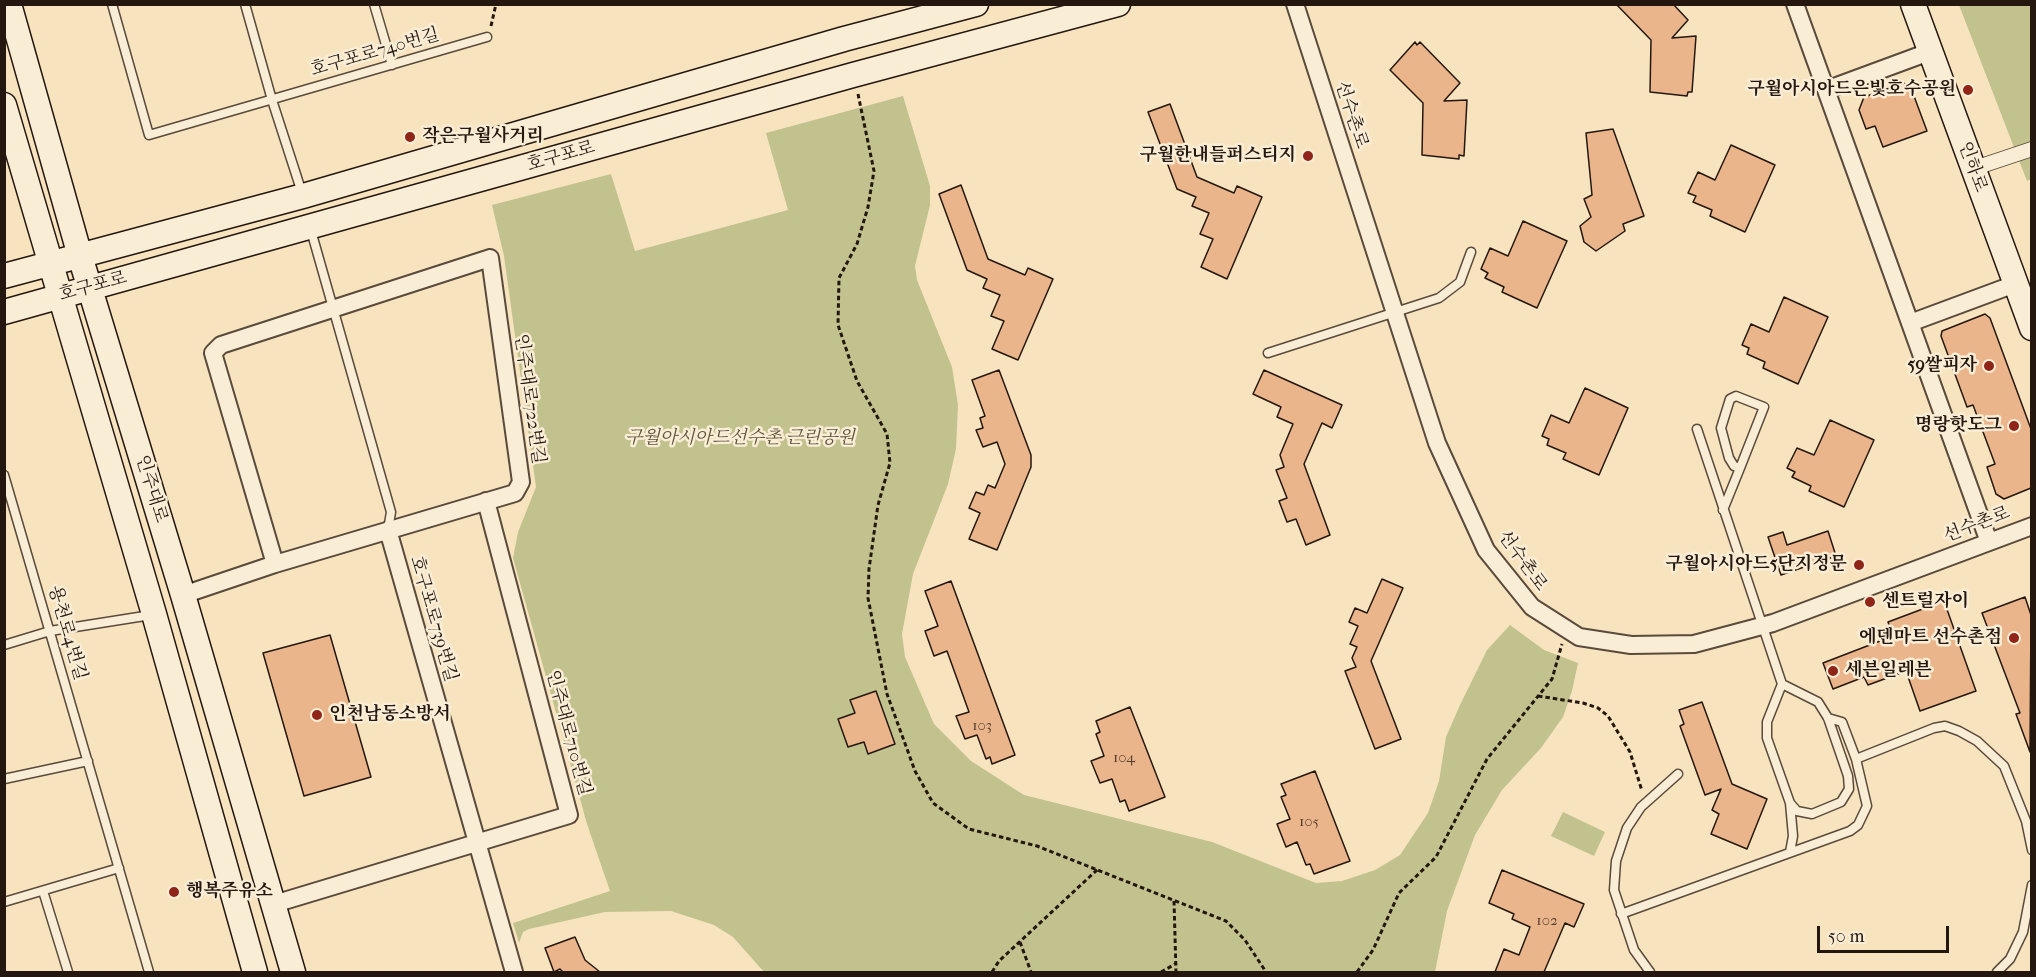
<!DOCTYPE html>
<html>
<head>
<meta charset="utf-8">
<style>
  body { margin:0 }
  #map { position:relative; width:2036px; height:977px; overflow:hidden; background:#f8e3bf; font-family:"IM FELL French Canon",serif }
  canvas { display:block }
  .frame { position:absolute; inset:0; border:6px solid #241710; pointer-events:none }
  .scale { position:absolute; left:1817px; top:926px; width:132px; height:27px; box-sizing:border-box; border:3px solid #241710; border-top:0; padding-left:8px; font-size:18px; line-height:21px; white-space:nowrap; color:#241710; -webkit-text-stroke:4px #faedd5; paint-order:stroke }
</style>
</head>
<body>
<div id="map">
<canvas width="2036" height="977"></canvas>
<div class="frame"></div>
<div class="scale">50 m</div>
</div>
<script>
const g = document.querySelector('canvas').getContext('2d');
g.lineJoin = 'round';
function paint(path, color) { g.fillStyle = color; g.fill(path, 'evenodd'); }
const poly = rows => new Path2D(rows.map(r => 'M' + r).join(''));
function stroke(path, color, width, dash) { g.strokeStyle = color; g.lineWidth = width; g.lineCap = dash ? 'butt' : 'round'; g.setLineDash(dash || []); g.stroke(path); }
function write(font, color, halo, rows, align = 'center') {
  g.font = font + ' "IM FELL French Canon","Noto Serif KR",serif'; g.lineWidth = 5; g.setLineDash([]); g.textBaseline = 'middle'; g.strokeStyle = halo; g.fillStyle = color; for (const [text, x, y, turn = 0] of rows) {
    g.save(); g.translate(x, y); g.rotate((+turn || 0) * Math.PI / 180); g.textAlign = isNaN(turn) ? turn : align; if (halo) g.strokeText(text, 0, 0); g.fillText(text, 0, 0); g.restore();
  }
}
paint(poly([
  [1959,5,2031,5,2031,179,2027,181],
  [903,96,930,186,930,205,915,266,917,280,952,367,958,405,956,449,948,484,913,574,902,634,905,657,934,724,971,761,1024,795,1212,842,1316,883,1342,881,1375,870,1400,855,1428,813,1439,781,1446,737,1460,705,1487,650,1510,625,1544,650,1578,663,1572,691,1563,717,1541,748,1502,790,1475,835,1447,911,1435,972,764,972,733,937,714,925,671,911,605,912,529,929,523,932,519,943,513,923,610,891,587,824,513,558,518,532,536,487,504,256,492,205,611,174,635,251,788,210,766,133],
  [1563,812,1605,832,1594,856,1551,836]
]), '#c2c28f');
const building = poly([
  [1616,4,1673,4,1688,20,1672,38,1696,36,1692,92,1688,92,1687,96,1650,92,1651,40,1616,4],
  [1415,42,1417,45,1420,42,1460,83,1444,101,1467,100,1464,156,1459,155,1459,159,1422,155,1423,103,1390,70,1415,42],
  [1904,83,1911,88,1927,131,1883,147,1875,126,1866,129,1859,110,1864,97,1904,83],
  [1170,104,1197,177,1234,193,1237,186,1262,197,1227,279,1201,267,1213,239,1200,234,1209,213,1192,206,1196,197,1177,189,1148,112,1170,104],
  [1613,129,1644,216,1623,224,1625,231,1596,251,1584,242,1580,226,1591,217,1584,199,1592,195,1586,133,1613,129],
  [1731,145,1775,165,1745,232,1710,216,1712,210,1693,202,1696,196,1688,193,1698,172,1715,180,1731,145],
  [961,185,988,259,1025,275,1028,268,1053,279,1018,360,992,349,1004,321,991,316,1000,295,983,288,987,279,967,270,939,194,961,185],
  [1523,221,1567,241,1537,308,1502,292,1504,287,1485,278,1488,273,1481,269,1490,248,1508,256,1523,221],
  [1784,297,1828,317,1798,384,1763,368,1765,362,1747,354,1749,348,1742,345,1751,324,1769,332,1784,297],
  [1985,314,1990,318,2031,429,2031,488,2004,499,1996,494,1987,467,1995,464,1973,405,1967,407,1941,336,1942,331,1985,314],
  [999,370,1031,455,1031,467,997,550,969,539,980,513,969,508,976,492,984,495,988,485,995,488,1005,464,997,442,983,447,976,430,983,428,980,418,985,416,972,380,999,370],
  [1264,370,1342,405,1332,428,1322,423,1304,464,1330,535,1306,545,1296,519,1287,522,1279,501,1287,498,1276,470,1284,467,1280,455,1293,424,1277,417,1281,407,1253,394,1264,370],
  [1585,388,1628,408,1599,475,1563,459,1566,453,1547,445,1549,439,1542,436,1551,415,1569,423,1585,388],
  [1830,420,1874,440,1844,507,1809,491,1811,486,1792,477,1795,472,1787,468,1797,448,1814,455,1830,420],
  [1828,531,1836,556,1781,575,1768,537,1783,532,1787,545,1828,531],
  [1382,579,1403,588,1371,661,1401,739,1375,749,1345,671,1356,667,1352,658,1357,647,1350,644,1358,626,1349,622,1355,608,1367,613,1382,579],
  [951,581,1015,755,992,764,990,757,986,759,977,735,965,739,956,716,969,712,947,651,934,656,925,631,938,626,925,591,951,581],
  [2025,597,2031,615,2030,752,2016,714,2020,713,1982,613,2025,597],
  [1944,601,1976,691,1920,711,1906,671,1868,685,1864,677,1833,689,1823,663,1893,636,1888,622,1944,601],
  [330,635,371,777,304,796,263,653,330,635],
  [876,691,895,744,868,754,864,742,848,747,838,719,855,713,850,700,876,691],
  [1702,702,1732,784,1767,799,1747,849,1711,834,1719,814,1712,810,1721,789,1705,795,1680,726,1684,724,1679,710,1702,702],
  [1130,707,1165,797,1129,811,1125,800,1120,802,1112,779,1100,783,1091,761,1104,756,1096,734,1100,732,1096,721,1130,707],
  [1315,771,1350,861,1314,874,1310,864,1306,865,1297,842,1286,847,1277,824,1290,819,1281,797,1286,795,1281,784,1315,771],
  [1502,870,1584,904,1574,927,1565,923,1544,972,1495,972,1504,949,1519,955,1530,927,1512,919,1514,914,1489,903,1502,870],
  [575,937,585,960,600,972,563,972,560,969,554,972,545,948,575,937]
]);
paint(building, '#eab58b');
stroke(building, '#241710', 1.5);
const service = poly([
  [112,4,149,135,487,37],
  [245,4,272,100,303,196],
  [374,4,392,65],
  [310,227,391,512,388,530],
  [1268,353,1439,298,1460,282,1471,252],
  [1697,429,1782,684,1767,722,1767,738,1790,803,1797,811,1812,814,1841,802,1849,789,1848,776,1828,718,1818,702,1782,684],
  [4,475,149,972],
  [1723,510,1740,468,1764,407,1736,396,1730,399,1721,428,1729,458,1734,466,1740,468],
  [4,645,50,631,151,615],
  [1856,759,1934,728,1945,726,1959,731,1977,741,2004,766,2026,821,2032,850],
  [4,779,88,761],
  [1790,852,1793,836,1790,803],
  [43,891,68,972],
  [4,902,119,868],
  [1621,914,1850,831,1858,825,1867,806,1856,759,1842,722,1828,718],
  [1650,972,1634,950,1614,890,1616,861,1627,828,1641,807,1678,774],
  [1997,972,2010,959,2023,932,2032,885]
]);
const pedestrian = poly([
  [1972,169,2032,149]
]);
const minor = poly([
  [1295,4,1437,443,1486,550,1532,607,1579,637,1631,645,1694,644,1773,623,2032,526],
  [1795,4,1989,542],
  [1826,90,1929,52],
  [1910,323,2015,284],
  [388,530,514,972],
  [183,595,275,564,515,493,521,482,490,258,221,345,213,353,275,564],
  [274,904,569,815,486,501]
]);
const secondary = poly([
  [9,4,80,256,183,595,293,972],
  [1913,4,2032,328],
  [4,105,154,614,255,972],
  [4,276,303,196,844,39,976,4],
  [4,312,853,75,1118,4]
]);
stroke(service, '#594a3c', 11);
stroke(pedestrian, '#594a3c', 16);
stroke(minor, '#594a3c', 20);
stroke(secondary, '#241710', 27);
stroke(poly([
  [491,26,496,4],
  [858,94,874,171,868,207,857,244,839,278,838,325,857,381,887,434,890,463,878,505,869,569,868,598,887,694,915,771,933,803,969,829,1037,846,1226,921,1245,940,1266,972],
  [1538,696,1583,703,1598,708,1608,716,1630,752,1642,791],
  [1174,901,1176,972],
  [1020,942,1031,972],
  [992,972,999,961,1098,869],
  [1161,972,1177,963],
  [1357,972,1373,950,1399,893,1436,857,1487,759,1552,679,1562,644]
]), '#241710', 3, [4.5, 3]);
stroke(service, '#faedd5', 8);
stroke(pedestrian, '#faedd5', 14);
stroke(minor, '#faedd5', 16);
stroke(secondary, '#faedd5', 24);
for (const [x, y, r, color] of [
  [1968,90,6,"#8f2418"],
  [410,137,6,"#8f2418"],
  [1308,156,6,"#8f2418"],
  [1989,366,6,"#8f2418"],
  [2014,426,6,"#8f2418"],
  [1859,565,6,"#8f2418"],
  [1870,602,6,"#8f2418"],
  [2014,638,6,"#8f2418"],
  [1833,671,6,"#8f2418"],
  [317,715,6,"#8f2418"],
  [174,892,6,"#8f2418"]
]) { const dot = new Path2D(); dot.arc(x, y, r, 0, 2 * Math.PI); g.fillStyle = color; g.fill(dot); stroke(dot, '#faedd5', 2); }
write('15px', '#563e2f', null, [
  ["103",982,726],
  ["104",1124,758],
  ["105",1309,822],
  ["102",1547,921]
]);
write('18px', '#241710', '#faedd5', [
  ["호구포로740번길",375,53,-16],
  ["선수촌로",1351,115,72],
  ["호구포로",561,157,-16],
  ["인하로",1972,167,70],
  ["호구포로",93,287,-15],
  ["인주대로722번길",529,399,82],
  ["인주대로",151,489,73],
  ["선수촌로",1977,525,-21],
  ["선수촌로",1522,561,54],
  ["호구포로739번길",433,619,74],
  ["용천로4번길",67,633,74],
  ["인주대로710번길",568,733,75]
]);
write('bold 18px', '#241710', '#faedd5', [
  ["구월아시아드은빛호수공원",1956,90],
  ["작은구월사거리",422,137,"left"],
  ["구월한내들퍼스티지",1296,156],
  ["59쌀피자",1977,366],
  ["명랑핫도그",2002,426],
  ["구월아시아드5단지정문",1847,565],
  ["센트럴자이",1882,602,"left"],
  ["에덴마트 선수촌점",2002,638],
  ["세븐일레븐",1845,671,"left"],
  ["인천남동소방서",329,715,"left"],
  ["행복주유소",186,892,"left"]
], 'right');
write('italic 18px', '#5b533c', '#faedd5', [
  ["구월아시아드선수촌 근린공원",740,439]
]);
</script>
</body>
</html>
